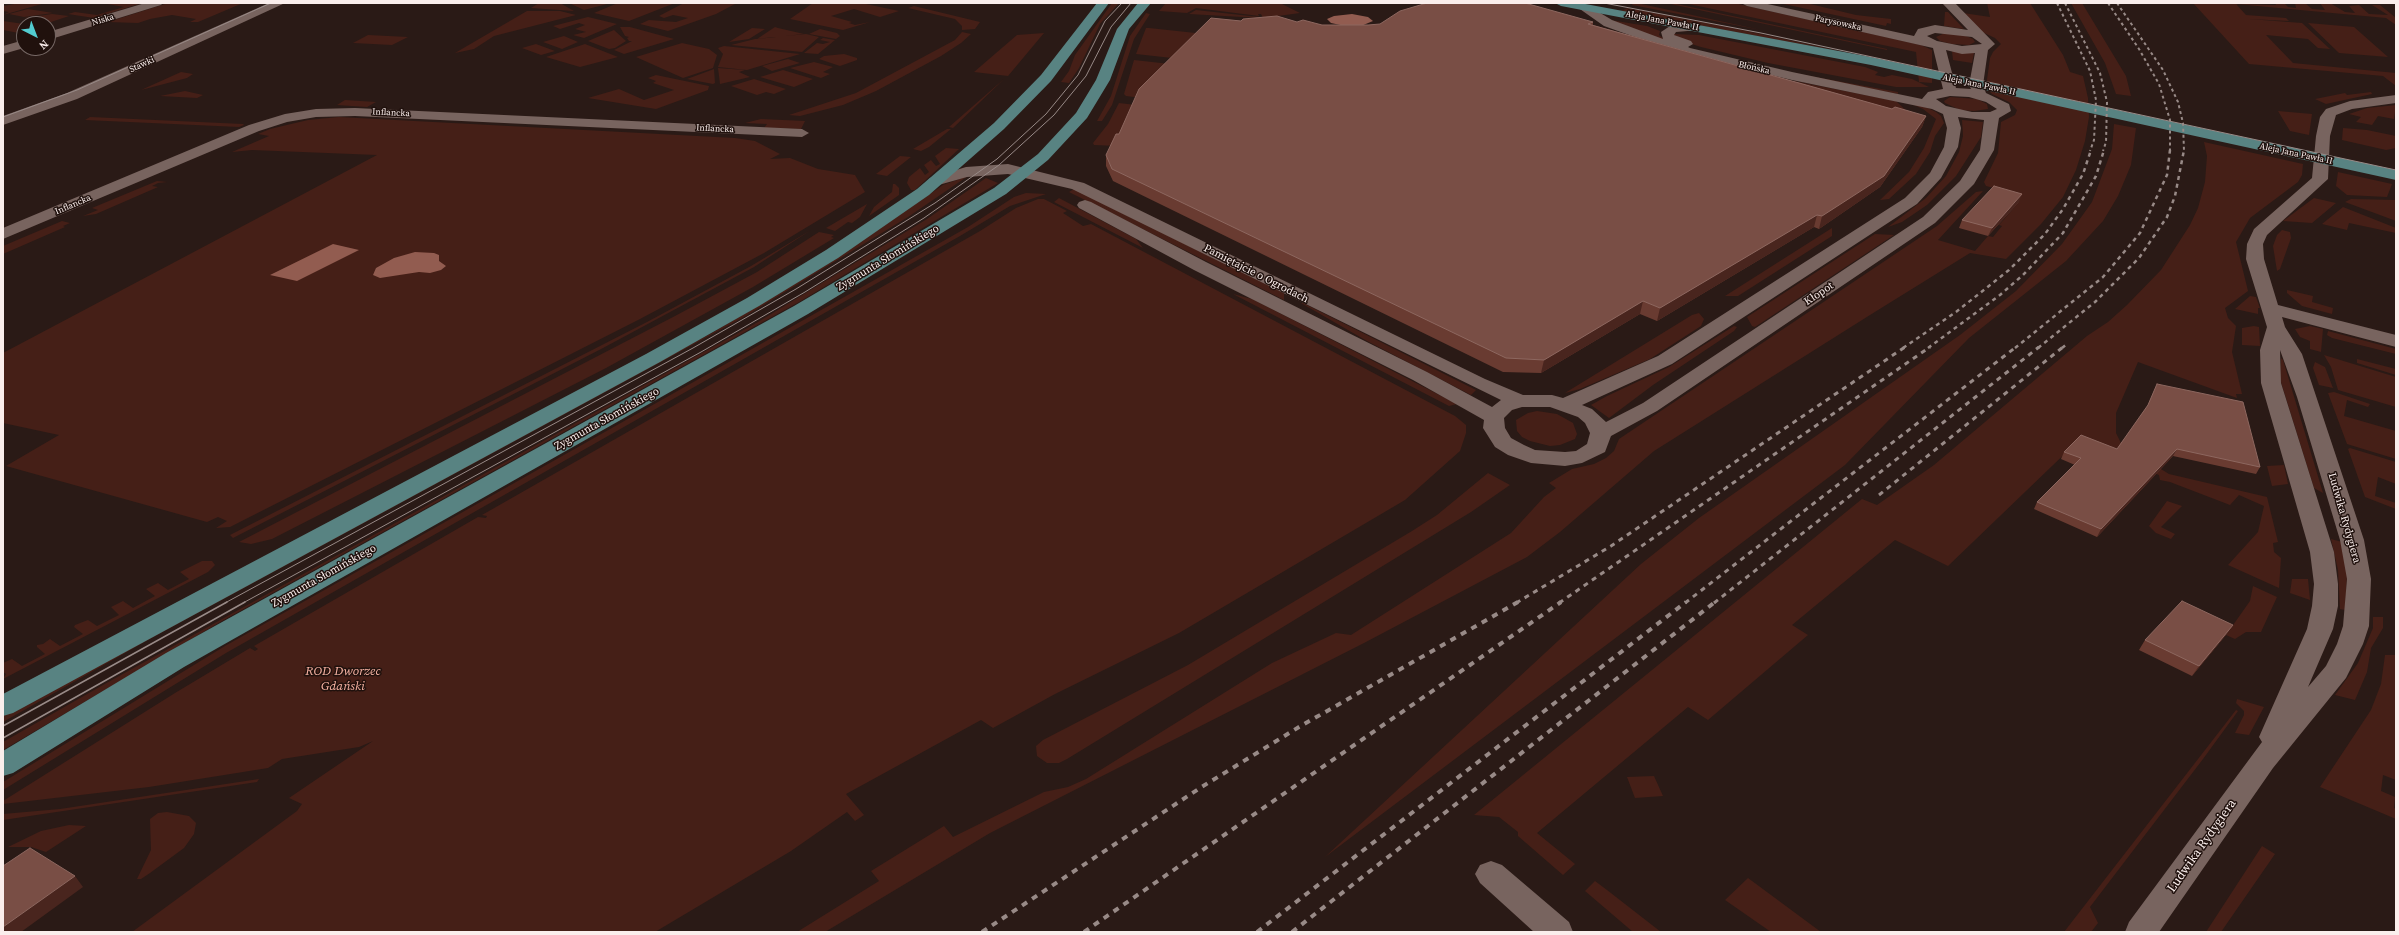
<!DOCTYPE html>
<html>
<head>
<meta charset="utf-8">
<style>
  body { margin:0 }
  #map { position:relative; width:2399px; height:935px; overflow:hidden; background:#2a1a16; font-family:"Source Serif 4",serif }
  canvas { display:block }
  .frame { position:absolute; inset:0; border:4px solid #faeeec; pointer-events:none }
  .north { position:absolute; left:16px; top:16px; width:40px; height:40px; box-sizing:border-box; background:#20110d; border:1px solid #776966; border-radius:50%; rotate:138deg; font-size:11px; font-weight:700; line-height:16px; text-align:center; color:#faeeec }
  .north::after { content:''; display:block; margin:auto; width:14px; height:18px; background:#52ccd0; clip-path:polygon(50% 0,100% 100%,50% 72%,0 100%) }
</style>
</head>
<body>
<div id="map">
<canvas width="2399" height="935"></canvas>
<div class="frame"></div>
<div class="north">N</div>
</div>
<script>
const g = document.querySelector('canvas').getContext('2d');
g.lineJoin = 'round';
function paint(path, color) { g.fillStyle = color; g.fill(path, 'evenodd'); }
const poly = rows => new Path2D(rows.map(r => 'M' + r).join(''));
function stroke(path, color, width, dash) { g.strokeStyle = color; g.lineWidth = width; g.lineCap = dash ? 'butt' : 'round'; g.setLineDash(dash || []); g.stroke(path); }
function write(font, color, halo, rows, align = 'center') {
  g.font = font + ' "Source Serif 4",serif'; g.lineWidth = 3; g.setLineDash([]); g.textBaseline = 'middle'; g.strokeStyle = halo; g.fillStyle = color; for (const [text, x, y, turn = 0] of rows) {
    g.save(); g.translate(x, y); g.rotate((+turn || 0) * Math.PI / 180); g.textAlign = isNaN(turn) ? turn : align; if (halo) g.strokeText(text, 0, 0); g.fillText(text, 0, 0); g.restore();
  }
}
paint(poly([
  [20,3,45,3,3,15,9,12,3,11,3,6],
  [102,3,129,3,139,4,94,18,68,14,75,12,97,15,124,7],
  [168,3,243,3,198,22,190,22,196,19,172,15,150,19,138,23,108,22],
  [539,3,560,3,574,11,531,8],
  [569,3,611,3,584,10],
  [618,3,667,4,675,3,629,21,594,13],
  [684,3,725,3,735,4,716,14,668,31,640,24,649,20,676,22,688,18,673,15,664,18,659,16],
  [813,3,866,4,899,11,880,17,854,9,831,16,852,22,849,23,855,25,870,22,843,30,790,19],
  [1112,3,1119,3,1100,24,1079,68,1069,83,1061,82,1069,71,1075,55],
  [1166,3,1280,3,1300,13,1263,18,1261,14,1258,14,1259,16,1196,8,1187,13,1159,11],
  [1633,3,1637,3,1761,30,1632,5],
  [1666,3,1672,3,1887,49,1887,50],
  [1684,3,1734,3,1921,45,1932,50,1932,83,1919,82,1916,52],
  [1779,3,1806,3,1856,15,1891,19,1891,24,1887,23,1886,26],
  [1987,3,2030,3,2063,55,2070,72,2083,76,2088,98,2089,117,2085,141,2076,170,2063,197,2041,224,2006,259,1970,253,1870,315,1654,451,1560,532,1527,557,1364,643,990,833,825,932,797,932,879,881,871,871,944,826,953,837,1044,792,1068,787,1086,779,1272,663,1336,633,1351,635,1511,533,1544,497,1556,488,1549,483,1554,480,1572,469,1594,464,1606,458,1614,451,1619,439,1937,226,1976,192,1983,191,1938,240,1975,251,1988,236,1993,237,2002,226,1999,225,2019,202,2013,193,1986,186,1984,182,1998,153,2001,122,2015,115,2017,110,2009,102,1992,94,1986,87,1990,58,1993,52,2001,44,1995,38,1982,32,1963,13,1990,17],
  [2071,3,2082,3,2126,76,2131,96,2116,94,2105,63],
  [2193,3,2276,5,2275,3,2284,3,2288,7,2296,8,2295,3,2305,3,2312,9,2325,10,2320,3,2330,3,2345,12,2355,13,2349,6,2359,5,2369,14,2388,15,2372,5,2380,5,2396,18,2396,25,2386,18,2236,4,2246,15,2286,18,2289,21,2249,19,2302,23,2330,49,2318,48,2308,39,2266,35,2293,63,2396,73,2396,86,2383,76,2249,64],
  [914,6,980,22,975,29,962,30,962,26,955,19,908,8],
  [1628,8,1737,29,1844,52,1621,11],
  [28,9,53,13,24,17,9,14],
  [1196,10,1259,17,1260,18,1189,14],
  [527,11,560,11,576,15,494,36,474,49,455,53],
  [1945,12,1948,12,1964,29,1944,26],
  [1146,13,1150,14,1134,39,1112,105,1102,121,1097,121,1111,96,1130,36],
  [52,14,69,16,51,22,24,18],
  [588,17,617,24,584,38,573,35,586,32,575,29,585,25,579,23,560,29,553,26],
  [1610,20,1647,26,1660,31,1659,35,1664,39,1689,48,1766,68,1898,92,1898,94,1764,68,1687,49],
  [3,21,24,24,24,34,3,30],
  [2308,23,2354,27,2388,57,2339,53],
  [620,27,630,27,674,39,624,54,614,50,632,41,629,41,627,38,629,37,625,36],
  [775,27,778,28,804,34,757,39],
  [752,28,765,29,749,39,729,42],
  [1146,28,1149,28,1205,34,1181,59,1136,54],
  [820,29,837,33,840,36,836,39,809,34],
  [614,30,626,41,615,48,609,49,588,41],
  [962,32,971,34,961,43,941,56,876,91,843,105,800,116,789,115,856,93,955,40],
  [1044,33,1008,76,974,72,1017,35],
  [1945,33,1964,35,1973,39,1975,42,1969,45,1952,44,1940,41,1936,37],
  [806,34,819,37,802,52,731,45,755,39],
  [1673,34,1699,35,1865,67,1878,72,1875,75,1884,77,1892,75,1912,79,1929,87,1896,87,1768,63,1701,47,1679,40],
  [368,35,408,37,392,45,353,43],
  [564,36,578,42,562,49,543,42],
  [823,38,835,40,818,54,804,53,817,43,823,44,830,42,820,40],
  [682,43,709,49,717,55,713,68,683,78,636,57],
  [536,44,555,51,541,55,522,48],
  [585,44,618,57,580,67,546,57],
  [724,46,800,54,747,70,718,67,723,54,718,48],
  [1952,51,1974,53,1972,63,1953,60],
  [844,54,857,58,857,60,840,66,819,59,824,56],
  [788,59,800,63,772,71,762,66],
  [1134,60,1179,65,1142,98,1126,96,1124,94],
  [814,62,833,67,823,72,830,74,821,78,790,68],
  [718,68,745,70,739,72,750,77,720,84],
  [714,69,715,83,713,84,687,79],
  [783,70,813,79,794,87,760,77],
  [181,72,193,74,187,78,141,90],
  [656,75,709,86,708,90,656,109,588,98,619,89,644,100,674,90,653,83,656,81,648,78],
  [754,79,786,89,774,94,766,92,757,95,731,86],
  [1004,79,953,128,949,127],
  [1784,81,1794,81,1896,101,1913,117],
  [185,91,203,95,197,98,160,96],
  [2371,92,2372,94,2326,104,2315,99,2345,93,2347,95],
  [1950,97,1977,99,1987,104,1988,109,1974,111,1960,110,1945,103,1944,101],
  [345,100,376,102,367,107,337,105],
  [1907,102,1920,104,1936,112,1941,116,1944,123,1935,136,1930,152,1916,174,1889,199,1880,200,1909,172,1924,148,1936,119,1923,109],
  [1119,103,1136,105,1118,146,1094,145,1093,143,1108,124],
  [2396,105,2394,119,2378,116,2372,125,2356,122,2361,117,2349,114,2367,108],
  [2278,111,2312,114,2309,135,2290,131],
  [90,117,243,124,244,125,239,127,85,120],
  [339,117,735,138,755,141,780,154,770,159,790,158,818,169,855,175,865,192,764,253,640,319,230,527,216,528,227,521,218,517,207,522,6,466,59,435,3,423,3,353,377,155,252,150,232,152,269,136,258,134,270,129,308,120],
  [761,119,805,121,801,129,764,128,767,124,745,123],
  [1962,120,1983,122,1981,137,1956,176,1927,205,1902,222,1888,227,1926,198,1946,176,1959,152,1963,136],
  [2114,124,2136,128,2131,165,2118,196,2103,221,2066,261,1969,338,1845,465,1325,857,1641,564,1699,518,1960,335,2016,291,2062,244,2092,202,2112,149],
  [2343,128,2367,130,2396,136,2396,148,2386,150,2342,140],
  [947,129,951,129,929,147,921,151,913,149],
  [2204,142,2303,164,2302,175,2298,182,2250,218,2236,242,2248,291,2225,308,2228,318,2236,326,2232,352,2242,394,2236,394,2237,398,2138,362,2116,413,2116,433,2122,445,2169,474,2267,497,2278,542,2273,543,2274,552,2281,558,2279,588,2228,565,2258,532,2264,506,2239,495,2230,505,2170,482,2160,480,2159,475,2077,442,1948,566,1895,540,1792,625,1808,635,1708,720,1688,707,1537,833,1575,864,1563,875,1518,836,1518,832,1499,817,1474,815,1862,499,1877,505,1934,465,2087,336,2108,322,2127,305,2161,270,2190,225,2198,208,2205,182,2207,156],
  [946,148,959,149,915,190,911,190,907,183,909,177,920,168,925,175,929,172,924,165,931,160,936,166,940,164,935,156],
  [900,156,911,157,887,176,876,174],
  [2338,172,2392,184,2387,197,2347,195,2336,186],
  [968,176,908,217,744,317,148,640,3,722,3,716,712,333,831,262,943,185],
  [986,178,998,183,799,302,222,621,3,750,3,742,103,685,758,322,927,219],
  [157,181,167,182,158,183,152,186,158,187,96,214,83,216,98,210,92,208],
  [893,184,895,184,899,188,899,195,869,216,874,207,892,192],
  [1074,189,1284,293,1284,300,1069,192],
  [1026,193,1046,194,1010,206,960,236,226,653,3,790,3,782,225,646,862,287,968,227,1014,197],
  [1059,198,1136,239,1143,248,1054,202],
  [2314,198,2336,203,2312,223,2283,221],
  [1038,199,1044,199,1067,211,1063,213,1083,226,1091,224,1455,416,1466,425,1466,433,1460,451,1405,500,1179,633,1055,694,993,728,981,720,846,794,864,815,855,821,847,812,791,851,655,932,132,932,297,811,302,804,289,798,373,741,359,747,282,759,268,768,149,787,3,804,3,801,175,693,250,648,255,651,258,649,254,646,478,517,486,518,487,516,482,515,980,231,1016,208],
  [2351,199,2396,200,2396,221,2345,202],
  [867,204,860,217,852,223,848,222,835,231,826,228],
  [2343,207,2396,228,2396,233,2349,223,2347,230,2322,224],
  [62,221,70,223,63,226,65,227,3,254,3,246],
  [1832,228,1832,236,1738,296,1725,296],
  [811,230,754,267,603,348,233,538,230,535,647,322,751,266],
  [2282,230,2290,232,2291,238,2280,269,2277,271,2273,246,2277,235],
  [819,232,834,235,831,237,834,238,753,287,606,368,272,539,251,544,239,542,675,316,757,272],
  [1875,234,1894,235,1755,327,1752,326,1747,317],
  [2287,290,2313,296,2312,302,2333,308,2332,314,2302,306,2287,293],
  [1233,294,1252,299,1457,404,1449,406],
  [2250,296,2256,297,2260,308,2258,308,2258,314,2235,309],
  [1301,303,1303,303,1476,390,1471,395,1367,341],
  [1699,313,1704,319,1701,326,1650,359,1580,389,1565,393,1692,315],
  [1734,326,1737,327,1734,331,1653,385,1609,418,1591,405,1607,396,1669,367],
  [2254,326,2259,327,2260,346,2242,345,2242,328],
  [2310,326,2323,329,2321,352,2310,349,2310,341,2300,337,2295,329],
  [2328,331,2396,349,2396,354,2332,338,2327,335],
  [2324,355,2396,377,2396,407,2338,390,2331,367],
  [2281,358,2283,360,2323,493,2314,488,2280,379],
  [2357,359,2396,369,2396,375,2357,363],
  [2315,362,2325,367,2333,388,2319,385,2313,368],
  [2334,392,2370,404,2368,407,2347,400,2344,416,2396,431,2396,459,2347,444,2328,393],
  [1537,411,1557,414,1573,423,1577,434,1575,439,1560,445,1550,446,1530,441,1522,437,1517,431,1516,420,1528,413],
  [2350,448,2396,462,2396,484,2378,477,2375,496,2396,503,2396,509,2365,497,2348,449],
  [2284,465,2288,484,2272,486,2267,466],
  [1488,473,1510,485,1471,512,1067,759,1059,763,1047,763,1037,756,1036,746,1043,740,1188,665,1412,531,1437,515],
  [2167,501,2182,506,2161,527,2175,534,2171,539,2156,533,2149,526],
  [2331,539,2342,542,2347,575,2345,610,2340,609,2338,570],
  [202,561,212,561,215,565,208,572,3,679,6,674,3,672,3,663,12,659,22,666,45,654,37,647,37,645,43,644,50,639,60,646,83,634,74,627,75,625,88,620,97,626,119,615,111,607,123,601,133,608,155,596,146,589,158,583,168,590,189,579,180,572],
  [2292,579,2308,579,2310,600,2290,593],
  [2253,586,2277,597,2261,632,2246,632,2235,639,2226,635,2250,601],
  [2373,617,2383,617,2383,628,2371,648,2367,672,2355,700,2335,695,2358,663,2373,628],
  [2385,655,2396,655,2396,780,2383,775,2381,791,2395,797,2394,808,2396,809,2396,819,2320,787,2371,710,2381,684],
  [2237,699,2264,707,2249,735,2235,733,2244,715,2244,711,2236,703],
  [2236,710,2238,711,2203,759,2090,907,2098,923,2091,932,2064,932],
  [1654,776,1663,796,1635,798,1627,777],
  [259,779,257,782,3,820,3,814,60,809],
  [167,812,189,816,196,823,194,834,184,848,150,873,141,879,137,879,151,850,150,819,158,813],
  [69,825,86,826,46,852,31,847,8,847,41,831],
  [2262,846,2275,854,2221,932,2206,932],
  [1748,878,1821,932,1771,932,1725,900],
  [1595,881,1607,890,1661,932,1633,932,1585,891]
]), '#451f17');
paint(poly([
  [1352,14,1368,17,1373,21,1361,26,1345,26,1331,23,1327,19,1334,16],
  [333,244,359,250,297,281,270,275],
  [415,252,434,253,439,255,439,261,446,266,441,270,430,273,419,272,380,278,373,275,376,268,394,258]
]), '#925c50');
paint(poly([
  [145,3,163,3,161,5,48,40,48,32,145,3],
  [269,3,285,3,77,99,3,125,3,116,67,93,269,3],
  [1741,3,1763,3,1914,36,1918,29,1935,25,1968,30,1942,3,1955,3,1995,44,1988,50,1983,85,1986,93,2009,104,2011,111,1999,118,1994,150,1974,184,1935,223,1657,411,1611,436,1605,452,1582,463,1565,466,1531,463,1508,455,1495,447,1483,428,1484,420,1413,380,1194,270,1079,208,1077,205,1079,202,1085,200,1091,202,1206,262,1427,372,1492,407,1501,400,1072,189,1008,174,967,177,935,186,927,181,930,178,966,167,1008,164,1084,183,1485,379,1523,395,1552,395,1563,398,1658,356,1905,198,1930,173,1944,147,1947,128,1943,114,1932,109,1792,80,1682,54,1604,26,1577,7,1579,5,1587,5,1612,20,1663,39,1661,32,1670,26,1699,24,1701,27,1699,30,1676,32,1674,35,1691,41,1693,44,1688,47,1690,48,1792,72,1922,99,1928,92,1943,89,1933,48,1747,6,1741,3],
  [1935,33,1972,37,1982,44,1962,46,1937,41,1927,36,1935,33],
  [1946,50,1962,54,1975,53,1969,85,1971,89,1956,88,1946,50],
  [1950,96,1969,97,1986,102,1997,109,1990,112,1972,112,1946,106,1936,99,1950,96],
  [1958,117,1984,120,1980,150,1960,181,1923,217,1643,403,1606,422,1592,409,1582,405,1672,364,1917,204,1941,178,1958,147,1961,128,1958,117],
  [1522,407,1550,407,1578,417,1585,423,1590,433,1587,444,1576,451,1565,452,1535,450,1524,445,1511,438,1505,428,1504,418,1512,410,1522,407],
  [24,40,24,48,3,54,3,46,24,40],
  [2396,95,2396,103,2352,109,2336,115,2330,136,2328,179,2267,235,2263,244,2264,259,2278,305,2396,335,2396,347,2282,317,2285,327,2302,354,2364,540,2371,579,2369,626,2363,644,2346,678,2273,768,2159,932,2125,932,2129,922,2262,742,2259,737,2307,629,2312,606,2314,584,2310,552,2261,383,2260,350,2267,327,2246,259,2247,244,2254,229,2312,178,2316,136,2320,117,2326,109,2350,101,2396,95],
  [2280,350,2297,397,2340,540,2347,579,2343,626,2337,644,2326,666,2308,687,2333,629,2338,606,2338,584,2334,552,2281,383,2280,350],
  [355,108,802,129,809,133,802,137,355,116,316,117,287,122,259,131,3,239,3,228,249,125,285,114,316,109,355,108],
  [1491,861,1502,865,1569,922,1573,932,1534,932,1480,883,1475,874,1480,865,1491,861]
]), '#78645f');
paint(poly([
  [1097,3,1109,3,1051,81,1004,129,929,195,838,258,759,306,660,362,13,713,3,716,3,694,646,354,747,298,826,250,917,189,994,123,1041,75,1097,3],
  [1138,3,1151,3,1129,29,1110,80,1087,118,1048,160,1006,194,808,314,184,667,13,773,3,776,3,751,166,653,794,306,994,188,1038,154,1076,113,1096,80,1117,29,1138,3],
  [1555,3,1580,3,1871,57,2396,170,2396,180,1871,65,1561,6,1555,3]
]), '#588382');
stroke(poly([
  [1604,3,1761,33,2396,170],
  [3,117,77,90,271,3],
  [225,603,693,348,796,289,935,203,997,159,1046,114,1078,75,1105,21,1122,3],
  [243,603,701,352,805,292,924,218,999,165,1054,115,1086,76,1111,27,1131,3]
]), '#988a87', 1);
stroke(poly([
  [3,726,227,602],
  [3,738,245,602]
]), '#988a87', 1.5);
stroke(poly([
  [2057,3,2090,71,2096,100,2094,140,2090,151],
  [2065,3,2100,73,2107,102,2106,142,2103,151],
  [2108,3,2139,49,2159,84,2170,120,2170,151],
  [2117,3,2163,70,2178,102,2183,123,2184,151]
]), '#988a87', 2, [3, 3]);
stroke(poly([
  [1903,348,1956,312,2009,270,2045,234,2063,209,2083,174,2091,150],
  [1928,348,2000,295,2023,275,2063,233,2096,176,2104,150],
  [2015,348,2103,277,2140,233,2167,175,2170,150],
  [2038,348,2095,302,2139,258,2167,217,2175,196,2184,150],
  [2062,348,2068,343]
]), '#988a87', 2.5, [4, 4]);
stroke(poly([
  [1879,495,2063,347],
  [1516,603,1611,546,1905,347],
  [1559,603,1930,347],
  [1685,603,2016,347],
  [1714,603,2039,347]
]), '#988a87', 3, [5, 5]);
stroke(poly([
  [982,932,1200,788,1299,727,1518,602],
  [1084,932,1561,602],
  [1257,932,1686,602],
  [1292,932,1715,602]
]), '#988a87', 4, [6, 6]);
paint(poly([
  [1241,21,1297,22,1322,25,1368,25,1593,22,1593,25,1892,109,1926,116,1922,127,1880,187,1819,229,1814,227,1657,321,1640,314,1541,373,1503,372,1113,181,1106,166,1106,155,1119,134],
  [2019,202,1988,236,1959,228,1962,220],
  [2157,384,2260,467,2256,474,2173,456,2097,537,2034,509,2037,502,2075,465,2061,459,2064,452,2117,449,2147,407],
  [2233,625,2226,635,2192,676,2139,650,2145,640]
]), '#693b31');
paint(poly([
  [1926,116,1922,127,1880,187,1819,229,1822,216],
  [2022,194,2019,202,1988,236,1992,228],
  [1817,215,1814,227,1657,321,1660,308],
  [1643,301,1640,314,1541,373,1544,360],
  [2177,449,2173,456,2097,537,2101,529],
  [2233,625,2226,635,2192,676,2199,666],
  [75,876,83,887,21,932,3,932,3,927]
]), '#49251e');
const building = poly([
  [1427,3,1525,3,1593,22,1588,24,1892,109,1895,107,1926,116,1884,176,1822,216,1817,215,1660,308,1643,301,1544,360,1506,358,1112,169,1106,155,1116,134,1119,134,1139,89,1211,18,1241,21,1243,19,1277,16,1297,22,1303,20,1322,25,1368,25,1380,24,1400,11,1427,3],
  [1994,186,2022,194,1992,228,1962,220,1994,186],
  [2157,384,2243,402,2260,467,2177,449,2101,529,2037,502,2081,458,2064,452,2081,435,2117,449,2148,405,2157,384],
  [2182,601,2233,625,2199,666,2145,640,2182,601],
  [30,848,75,876,3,927,3,866,30,848]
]);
paint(building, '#794e45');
stroke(building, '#8d675f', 1);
write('9px', '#faeeec', '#20110d', [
  ["Niska",103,20,-17],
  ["Aleja Jana Pawła II",1662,21,11],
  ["Parysowska",1838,23,12],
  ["Stawki",142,65,-24],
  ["Błońska",1754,68,13],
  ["Aleja Jana Pawła II",1979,85,12],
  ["Inflancka",391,113,3],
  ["Inflancka",715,129,3],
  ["Aleja Jana Pawła II",2296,154,12],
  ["Inflancka",73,205,-23]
]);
write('11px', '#faeeec', '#20110d', [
  ["Zygmunta Słomińskiego",888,258,-31],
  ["Pamiętajcie o Ogrodach",1256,274,27],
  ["Kłopot",1819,294,-34],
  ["Zygmunta Słomińskiego",607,419,-29],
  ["Ludwika Rydygiera",2344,518,74],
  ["Zygmunta Słomińskiego",324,576,-29]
]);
write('italic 13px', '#f7b3a3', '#20110d', [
  ["ROD Dworzec",343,672],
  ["Gdański",343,687]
]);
write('13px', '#faeeec', '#20110d', [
  ["Ludwika Rydygiera",2202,846,-55]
]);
</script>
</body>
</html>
